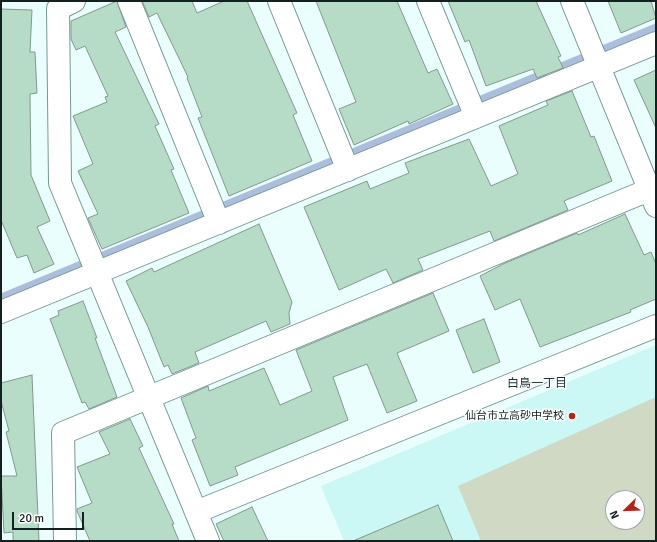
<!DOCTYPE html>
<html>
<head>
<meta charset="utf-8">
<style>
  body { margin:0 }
  #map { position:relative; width:657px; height:542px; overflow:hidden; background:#eafefd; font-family:Signika,sans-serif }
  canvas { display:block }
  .frame { position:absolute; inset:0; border:2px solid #142120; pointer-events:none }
  .north { position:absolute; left:605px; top:490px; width:40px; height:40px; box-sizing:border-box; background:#fff; border:1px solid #a1a6a6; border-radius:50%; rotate:247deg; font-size:11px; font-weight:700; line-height:16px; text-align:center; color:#142120 }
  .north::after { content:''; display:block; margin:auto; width:14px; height:18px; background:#b22419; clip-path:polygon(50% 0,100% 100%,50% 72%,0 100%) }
  .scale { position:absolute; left:12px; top:512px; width:72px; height:18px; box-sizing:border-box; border:2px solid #142120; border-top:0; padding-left:5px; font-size:12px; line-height:14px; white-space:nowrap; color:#142120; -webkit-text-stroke:3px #fff; paint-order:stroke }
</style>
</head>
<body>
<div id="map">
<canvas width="657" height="542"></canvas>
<div class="frame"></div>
<div class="north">N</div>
<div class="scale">20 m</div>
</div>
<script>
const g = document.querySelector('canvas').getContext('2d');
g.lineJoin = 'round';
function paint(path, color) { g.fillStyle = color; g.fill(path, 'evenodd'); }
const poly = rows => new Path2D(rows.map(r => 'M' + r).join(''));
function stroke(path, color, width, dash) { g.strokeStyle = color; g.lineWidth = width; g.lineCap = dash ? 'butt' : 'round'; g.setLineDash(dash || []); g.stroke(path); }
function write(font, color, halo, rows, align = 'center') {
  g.font = font + ' Signika,"Noto Sans JP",sans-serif'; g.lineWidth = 3; g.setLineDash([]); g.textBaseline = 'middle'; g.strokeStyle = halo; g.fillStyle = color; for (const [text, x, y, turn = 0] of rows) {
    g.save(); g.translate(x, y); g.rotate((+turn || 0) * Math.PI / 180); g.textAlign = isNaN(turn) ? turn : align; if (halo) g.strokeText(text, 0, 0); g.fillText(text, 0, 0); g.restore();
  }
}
paint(poly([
  [656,345,656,541,344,541,321,486],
  [613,498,637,498,637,522,613,522]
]), '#cbf7f5');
paint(poly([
  [656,397,656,541,481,541,458,486],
  [613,498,637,498,637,522,613,522]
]), '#cfd9c4');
stroke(poly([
  [554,69,656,27],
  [1,297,544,73]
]), '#abbfdd', 7);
const building = poly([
  [117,1,126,27,115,32,159,124,155,126,174,169,171,170,189,213,102,249,88,218,98,214,78,171,93,164,73,116,107,102,105,97,108,96,85,46,76,50,71,39,71,21,117,1],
  [142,1,192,1,197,13,224,1,247,1,297,113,293,115,312,161,229,196,198,118,202,117,187,78,188,77,157,13,149,17,142,1],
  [316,1,397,1,428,73,437,69,453,104,409,124,408,121,354,145,339,109,356,102,316,1],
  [448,1,536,1,561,56,558,57,563,68,537,78,533,69,486,86,469,40,465,42,448,1],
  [608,1,651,1,656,18,621,33,608,1],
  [1,9,32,10,30,52,35,52,37,93,30,94,31,175,50,221,37,227,54,264,34,273,27,255,17,258,1,220,1,9],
  [656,70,656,128,634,80,656,70],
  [572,91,591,137,594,136,612,181,564,201,568,210,494,241,490,231,418,259,423,270,393,283,386,269,339,290,304,207,367,181,370,189,409,173,405,163,469,139,491,186,518,174,499,126,548,105,546,101,572,91],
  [625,214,644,255,651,252,656,264,656,299,630,310,631,312,540,347,520,299,495,310,480,276,503,264,577,233,578,235,625,214],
  [259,224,292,302,289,313,290,324,271,332,266,321,195,352,199,363,172,374,168,365,164,367,148,327,126,281,152,268,154,272,259,224],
  [433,293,449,331,397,353,417,401,387,413,367,364,333,377,348,420,235,467,238,475,210,486,192,440,196,438,181,398,208,386,209,391,264,368,280,405,312,391,296,350,433,293],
  [83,301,97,338,95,338,117,397,89,409,85,402,82,403,50,319,59,315,58,311,83,301],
  [484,319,500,362,473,373,456,330,484,319],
  [32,375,39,541,13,541,13,532,4,533,1,476,17,476,6,432,9,431,1,401,1,383,32,375],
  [130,419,143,446,139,448,174,524,172,524,179,541,90,541,77,511,77,509,92,503,77,467,110,454,99,432,130,419],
  [438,505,453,541,353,541,438,505],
  [252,507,268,541,224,541,216,524,252,507]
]);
paint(building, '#b6dbc7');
stroke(building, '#809a8b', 1);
const minor = poly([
  [74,1,58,9,60,183,208,541],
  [129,1,219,223],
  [279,1,348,170],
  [428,1,476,117],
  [572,1,656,206],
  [1,312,656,43],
  [196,512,656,326],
  [65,541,63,433,656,187]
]);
stroke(minor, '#789796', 24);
stroke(minor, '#fff', 22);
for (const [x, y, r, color] of [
  [572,416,4,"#b22419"]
]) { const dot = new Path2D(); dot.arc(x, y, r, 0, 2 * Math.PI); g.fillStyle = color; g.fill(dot); stroke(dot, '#fff', 1.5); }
write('11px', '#142120', '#fff', [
  ["仙台市立高砂中学校",564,416]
], 'right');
write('12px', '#153333', '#fff', [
  ["白鳥一丁目",537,384]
]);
</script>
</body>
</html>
